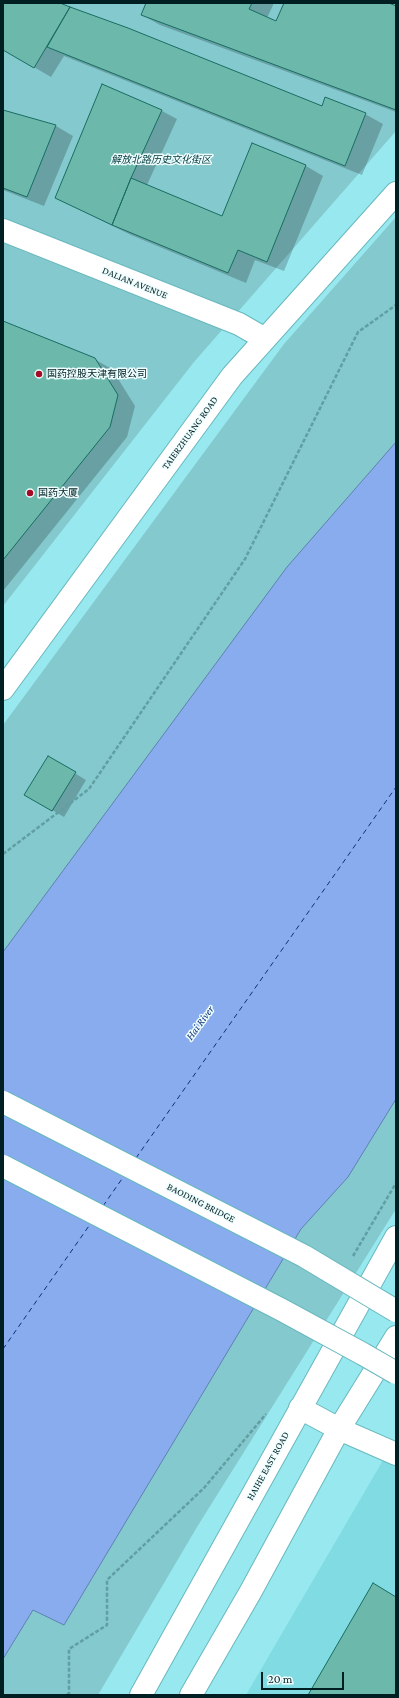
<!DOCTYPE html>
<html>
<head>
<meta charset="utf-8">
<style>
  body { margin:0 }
  #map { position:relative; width:399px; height:1698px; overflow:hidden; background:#98e8ef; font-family:"Crimson Pro",serif }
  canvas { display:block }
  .frame { position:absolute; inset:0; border:4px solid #001f22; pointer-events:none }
  .scale { position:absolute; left:261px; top:1672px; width:83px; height:18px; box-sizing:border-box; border:2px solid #001f22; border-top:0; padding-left:5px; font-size:12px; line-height:14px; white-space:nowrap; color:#001f22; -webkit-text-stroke:3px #eefdfe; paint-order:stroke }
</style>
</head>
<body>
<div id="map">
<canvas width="399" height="1698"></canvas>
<div class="frame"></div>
<div class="scale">20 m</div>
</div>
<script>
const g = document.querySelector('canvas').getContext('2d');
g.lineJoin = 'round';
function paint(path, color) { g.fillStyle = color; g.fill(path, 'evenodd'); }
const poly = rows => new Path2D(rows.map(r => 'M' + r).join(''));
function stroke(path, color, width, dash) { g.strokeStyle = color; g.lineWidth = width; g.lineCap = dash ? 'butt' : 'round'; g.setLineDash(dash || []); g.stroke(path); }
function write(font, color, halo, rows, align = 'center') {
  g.font = font + ' "Crimson Pro","Noto Sans SC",serif'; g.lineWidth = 3; g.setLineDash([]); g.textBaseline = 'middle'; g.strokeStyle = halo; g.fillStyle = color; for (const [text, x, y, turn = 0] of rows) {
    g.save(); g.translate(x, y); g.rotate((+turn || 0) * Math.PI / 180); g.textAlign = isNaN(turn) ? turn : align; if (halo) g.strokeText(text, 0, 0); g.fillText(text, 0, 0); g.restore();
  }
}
paint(poly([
  [396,1438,396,1695,246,1695]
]), '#80dbe2');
paint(poly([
  [3,3,396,3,396,131,194,362,3,606],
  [396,217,396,1209,197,1527,98,1695,3,1695,3,725,284,344]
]), '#83c9ce');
const water = poly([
  [396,442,396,1099,348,1177,301,1229,64,1625,33,1610,3,1659,3,952,287,567,396,442]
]);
paint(water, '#88acee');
stroke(water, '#5f82b1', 1);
paint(poly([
  [3,3,60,3,322,108,365,114,383,124,362,175,64,56,51,77,3,49],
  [147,3,274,3,267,18,277,23,285,3,387,3,396,7,396,112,160,25,142,15],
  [103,86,162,111,177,119,147,185,223,217,252,145,306,166,323,176,284,271,255,260,246,283,131,235,56,198],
  [3,111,56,126,73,136,44,206,3,190],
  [3,322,94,359,112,369,135,406,127,437,3,591],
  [48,757,86,780,64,817,25,794]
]), '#0003');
stroke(poly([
  [136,1158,396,787],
  [103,1206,124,1176],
  [3,1349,91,1223]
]), '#0c307c', 1, [5, 4]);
const building = poly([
  [3,3,60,3,70,7,34,68,3,50,3,3],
  [146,3,252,3,249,9,276,21,284,3,389,3,396,6,396,110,141,15,146,3],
  [70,7,128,28,322,106,325,97,366,113,345,166,47,47,70,7],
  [102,84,162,110,131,178,112,225,55,198,102,84],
  [3,110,56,125,27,197,3,188,3,110],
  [252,143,306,165,267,262,238,250,228,273,112,225,131,178,222,216,252,143],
  [3,321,95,358,118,395,110,427,3,560,3,321],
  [48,756,76,772,52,811,24,795,48,756],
  [373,1583,396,1597,396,1695,308,1695,373,1583]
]);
paint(building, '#6cb9ac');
stroke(building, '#196d62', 1);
const street = poly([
  [300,1408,339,1429,396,1454]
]);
const secondary = poly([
  [3,230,239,324,265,339],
  [3,689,232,376,396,193],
  [141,1695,396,1237],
  [191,1695,251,1591,339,1429,396,1337]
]);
stroke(street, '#68b8be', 24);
stroke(secondary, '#68b8be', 24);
stroke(poly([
  [3,854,89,789,245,559,358,332,396,305],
  [353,1256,396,1183],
  [67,1695,69,1693,69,1649,107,1625,107,1580,204,1488,266,1414]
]), '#619fa4', 2.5, [4, 2]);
stroke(street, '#fff', 22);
stroke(secondary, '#fff', 22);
const secondaryBridge = poly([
  [3,1102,304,1256,396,1311],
  [3,1166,282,1310,363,1354,396,1373]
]);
stroke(secondaryBridge, '#68b8be', 24, []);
stroke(secondaryBridge, '#fff', 22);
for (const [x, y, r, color] of [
  [39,374,4,"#a50a24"],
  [30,493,4,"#a50a24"]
]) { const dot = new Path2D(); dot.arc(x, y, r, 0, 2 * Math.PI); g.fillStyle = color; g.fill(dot); stroke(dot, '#eefdfe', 1.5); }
write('italic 10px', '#00393d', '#eefdfe', [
  ["解放北路历史文化街区",161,160]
]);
write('10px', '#001f22', '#eefdfe', [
  ["DALIAN AVENUE",135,283,22],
  ["TAIERZHUANG ROAD",190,433,-54],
  ["BAODING BRIDGE",201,1203,27],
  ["HAIHE EAST ROAD",268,1466,-61]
]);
write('10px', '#001f22', '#eefdfe', [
  ["国药控股天津有限公司",47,374],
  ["国药大厦",38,493]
], 'left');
write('italic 11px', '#0c307c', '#eefdfe', [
  ["Hai River",200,1023,-54]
]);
</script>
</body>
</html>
